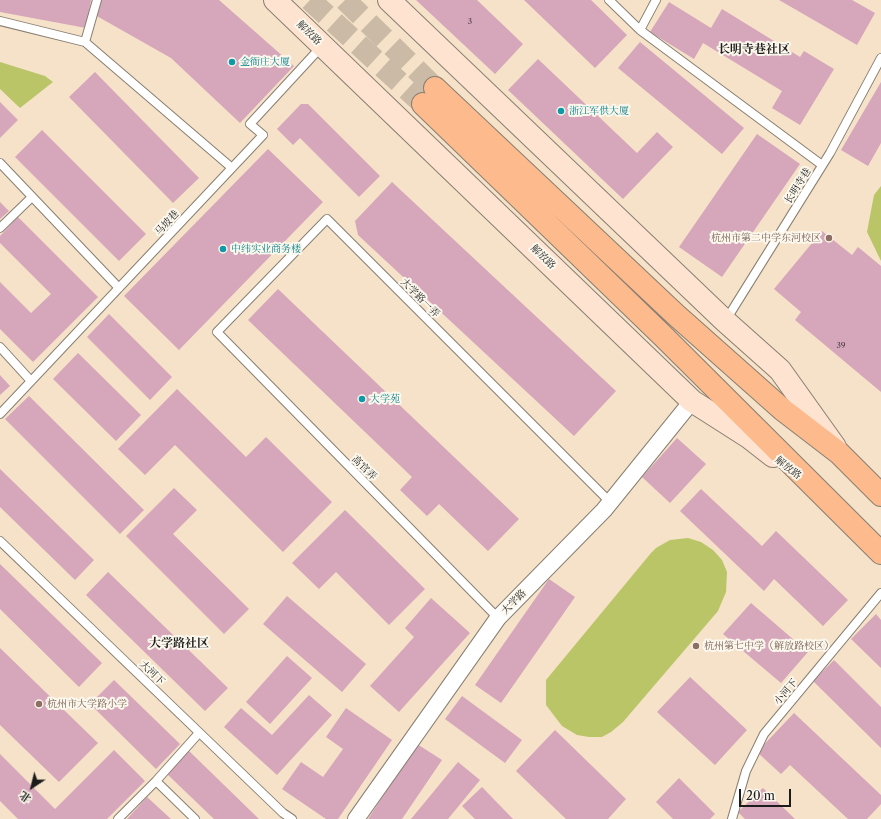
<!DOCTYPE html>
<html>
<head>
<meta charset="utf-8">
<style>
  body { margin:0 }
  #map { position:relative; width:881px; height:819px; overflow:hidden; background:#f5e2c8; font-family:"Libre Caslon Text","Noto Serif SC",serif }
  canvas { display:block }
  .north { position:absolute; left:12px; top:767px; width:40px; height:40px; -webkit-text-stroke:3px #fbf7ec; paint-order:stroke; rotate:215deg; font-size:11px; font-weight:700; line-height:16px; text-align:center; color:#1c1c1c }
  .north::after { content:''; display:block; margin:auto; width:14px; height:18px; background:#1c1c1c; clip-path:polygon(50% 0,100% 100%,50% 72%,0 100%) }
  .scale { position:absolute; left:739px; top:789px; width:52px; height:18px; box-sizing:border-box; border:2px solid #1c1c1c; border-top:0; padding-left:5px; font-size:12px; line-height:14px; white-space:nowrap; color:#1c1c1c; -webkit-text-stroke:3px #fbf7ec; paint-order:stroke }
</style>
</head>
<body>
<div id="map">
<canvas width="881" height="819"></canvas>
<div class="north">北</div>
<div class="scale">20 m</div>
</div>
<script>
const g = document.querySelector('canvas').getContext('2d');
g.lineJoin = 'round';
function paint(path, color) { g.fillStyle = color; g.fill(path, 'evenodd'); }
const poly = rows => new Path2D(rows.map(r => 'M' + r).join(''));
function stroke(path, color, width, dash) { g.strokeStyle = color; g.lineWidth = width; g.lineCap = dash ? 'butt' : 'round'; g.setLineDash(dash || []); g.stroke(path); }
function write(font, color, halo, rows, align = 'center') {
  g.font = font + ' "Libre Caslon Text","Noto Serif SC",serif'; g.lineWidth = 4; g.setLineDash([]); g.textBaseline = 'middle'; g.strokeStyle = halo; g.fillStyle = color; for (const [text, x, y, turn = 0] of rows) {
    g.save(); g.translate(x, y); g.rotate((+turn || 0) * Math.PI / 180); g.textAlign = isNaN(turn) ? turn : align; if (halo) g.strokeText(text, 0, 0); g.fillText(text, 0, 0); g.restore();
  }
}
paint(poly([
  [0,62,45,76,53,82,20,108,0,89],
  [881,186,881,261,867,232,874,195],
  [688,538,701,542,713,550,722,560,727,572,726,592,718,611,623,722,611,732,602,737,589,737,577,735,562,726,546,705,546,680,651,553,656,548,670,540]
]), '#b9c566');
paint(poly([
  [0,0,91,0,86,28,0,12],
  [100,0,219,0,294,66,240,123,171,58,95,15],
  [416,0,477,0,523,44,495,74],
  [524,0,591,0,627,35,595,68],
  [779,0,852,0,875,13,857,45],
  [669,2,711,28,722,9,800,57,804,51,834,69,800,125,772,108,782,91,703,43,694,59,650,32],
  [640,42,744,128,722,154,618,68],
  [538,59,637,153,657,132,673,147,623,199,508,90],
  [95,72,199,178,173,203,69,97],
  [881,82,881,143,868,166,841,150],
  [0,102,18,120,0,138],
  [301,104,308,104,380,176,359,197,300,138,293,145,277,129],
  [42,130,146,234,119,261,15,157],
  [757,134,800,164,722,277,679,247],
  [268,149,323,202,179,350,124,296],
  [392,182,616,391,574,436,358,235,355,221],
  [0,202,9,211,0,219],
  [18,217,98,297,33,362,0,329,0,282,31,313,51,294,0,243,0,236],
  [822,231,852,255,858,247,881,266,881,392,795,320,801,312,774,289],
  [278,289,519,519,488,551,439,504,427,516,400,490,412,477,248,320],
  [109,314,172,377,150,400,87,337],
  [78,353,141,415,116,441,53,379],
  [0,375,10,386,0,395],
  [177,389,246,457,266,437,332,502,283,552,175,445,145,475,118,449],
  [29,396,144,510,120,534,5,419],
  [677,438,706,464,670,503,642,477],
  [0,469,94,560,75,580,0,507],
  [174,488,197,510,173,534,249,609,224,634,126,536],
  [701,489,762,546,776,531,848,600,823,626,774,579,764,591,680,511],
  [345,510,425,589,389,625,336,572,319,589,292,563],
  [0,564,102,663,79,687,0,609],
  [108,572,228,688,205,711,86,595],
  [549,579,575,597,501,703,475,685],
  [287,596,366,664,342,692,263,624],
  [431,598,470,633,399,712,370,686,414,637,405,628],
  [751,603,808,652,781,683,723,634],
  [876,614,881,620,881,668,851,639],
  [0,648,98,743,59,782,0,725],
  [287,656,312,678,270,724,246,702],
  [834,660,881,707,881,748,813,681],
  [690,677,747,730,715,765,657,712],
  [114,680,180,744,156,769,90,704],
  [309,695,332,715,277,775,224,727,241,708,272,735],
  [462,696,522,740,505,763,445,719],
  [346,708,392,740,338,819,326,819,282,789,301,762,323,777,343,749,326,737],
  [794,713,881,795,881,804,867,819,848,819,790,765,781,774,757,752],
  [555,730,626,799,608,819,566,819,516,771],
  [417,744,442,760,402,819,368,819],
  [114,750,145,781,107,819,18,819,0,801,0,754,55,809],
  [188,750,259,819,214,819,166,773],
  [458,762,480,780,448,819,411,819],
  [679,778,715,814,710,819,673,819,656,802],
  [482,787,513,819,475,819,462,806],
  [763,788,795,819,745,819,738,812],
  [147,797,171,819,127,819]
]), '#d6a6bb');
stroke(poly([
  [310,0,423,104],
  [345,0,435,88]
]), '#cabaa6', 22, [22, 11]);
const lane = poly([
  [609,0,640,30,822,165],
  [0,21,85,42,232,168],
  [640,30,656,0],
  [85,42,97,0],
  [0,163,119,288],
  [0,228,32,197],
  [726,320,830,153,881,58],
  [0,347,31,381],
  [0,414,263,135,250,124,321,47],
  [0,541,283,813,292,819],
  [498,618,217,332,327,219,610,502],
  [156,781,195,819],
  [118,819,156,781,199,733],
  [732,819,746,771,764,734,881,593]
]);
const street = poly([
  [356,819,498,618,604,510,692,401]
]);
const secondary = poly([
  [275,0,692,401,750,438,773,456],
  [389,0,725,321,780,370,835,447]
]);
const primary = poly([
  [435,88,676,315,783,410,839,453,881,495],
  [423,104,664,337,881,553]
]);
stroke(lane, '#887f72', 10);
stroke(street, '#887f72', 18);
stroke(secondary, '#887f72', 24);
stroke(primary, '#887f72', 24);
stroke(lane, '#fff', 8);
stroke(street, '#fff', 16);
stroke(secondary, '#fee3d1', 22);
stroke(primary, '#fcba8d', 22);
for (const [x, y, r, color] of [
  [232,62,4,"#0f9aa8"],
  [561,111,4,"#0f9aa8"],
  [829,238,4,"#8d6e63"],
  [223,249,4,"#0f9aa8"],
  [362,399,4,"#0f9aa8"],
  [696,646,4,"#8d6e63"],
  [39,704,4,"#8d6e63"]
]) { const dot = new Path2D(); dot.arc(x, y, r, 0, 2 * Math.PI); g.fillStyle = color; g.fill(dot); stroke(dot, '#fbf7ec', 1.5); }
write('8px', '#4a3e44', null, [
  ["3",470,22],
  ["39",841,346]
]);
write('10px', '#1c1c1c', '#fbf7ec', [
  ["解放路",309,33,44],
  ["长明寺巷",798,186,-58],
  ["马坡巷",167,223,-47],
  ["解放路",543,257,44],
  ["大学路一弄",420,298,45],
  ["高官弄",364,468,45],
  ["解放路",788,468,38],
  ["大学路",514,602,-45],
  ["大河下",152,673,44],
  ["小河下",786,692,-50]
]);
write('10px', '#0d838f', '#fbf7ec', [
  ["金衙庄大厦",240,62],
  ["浙江军供大厦",569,111],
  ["中纬实业商务楼",231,249],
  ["大学苑",370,399]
], 'left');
write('10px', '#785e54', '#fbf7ec', [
  ["杭州市第二中学东河校区",821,238,"right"],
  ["杭州第七中学（解放路校区）",704,646],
  ["杭州市大学路小学",47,704]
], 'left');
write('bold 12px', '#1c1c1c', '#fbf7ec', [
  ["长明寺巷社区",754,50],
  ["大学路社区",179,644]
]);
</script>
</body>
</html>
